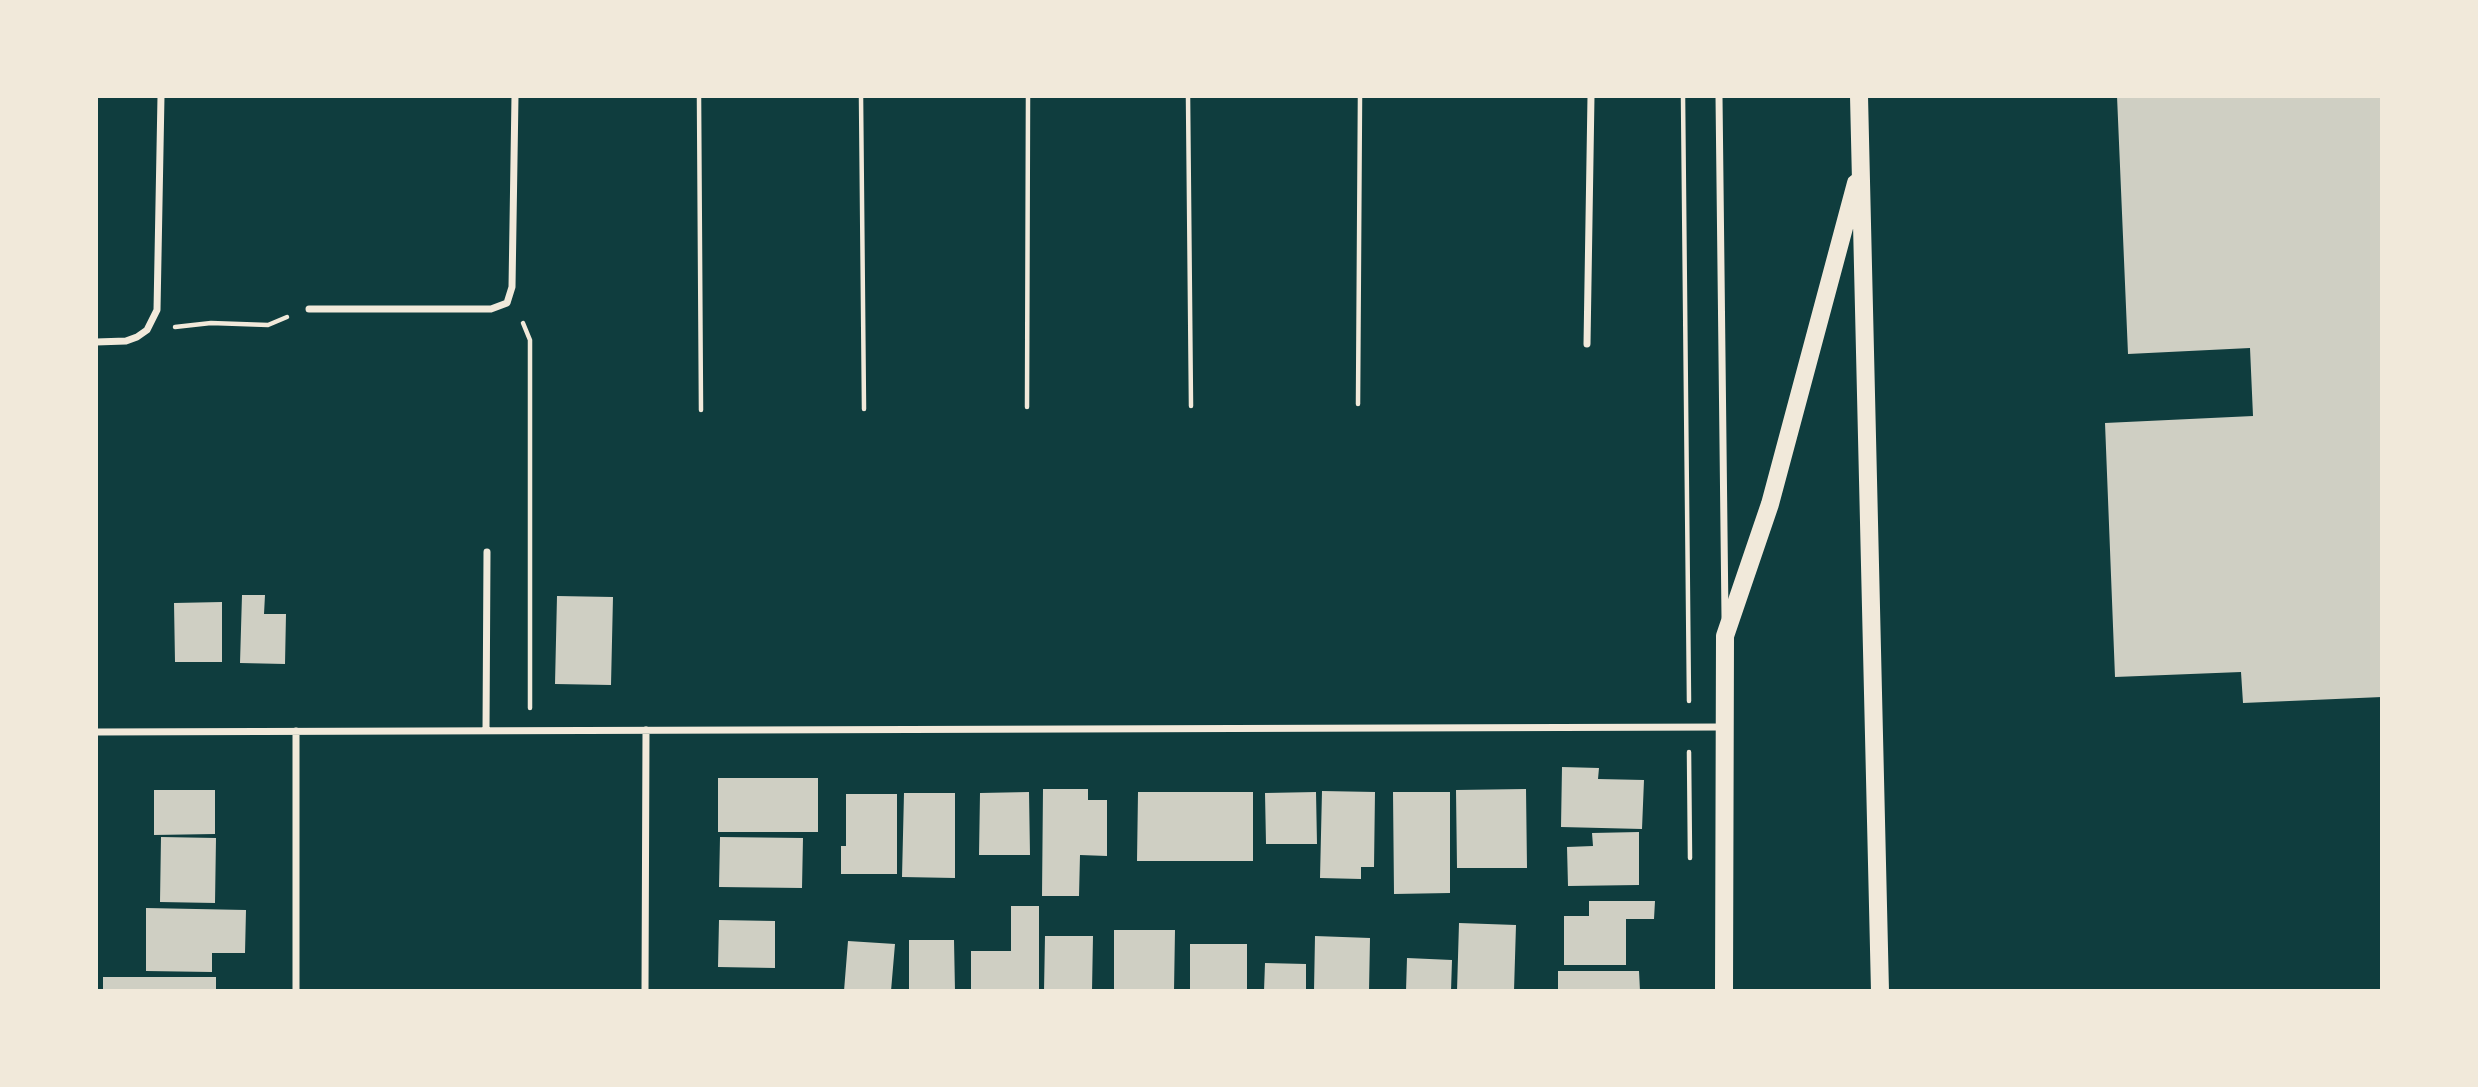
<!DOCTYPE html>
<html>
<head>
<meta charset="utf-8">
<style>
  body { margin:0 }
  #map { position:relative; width:2478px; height:1087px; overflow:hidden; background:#0f3d3e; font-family:Montserrat,sans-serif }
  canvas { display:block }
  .frame { position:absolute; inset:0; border:98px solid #f1e9da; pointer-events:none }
</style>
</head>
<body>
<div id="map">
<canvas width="2478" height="1087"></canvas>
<div class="frame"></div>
</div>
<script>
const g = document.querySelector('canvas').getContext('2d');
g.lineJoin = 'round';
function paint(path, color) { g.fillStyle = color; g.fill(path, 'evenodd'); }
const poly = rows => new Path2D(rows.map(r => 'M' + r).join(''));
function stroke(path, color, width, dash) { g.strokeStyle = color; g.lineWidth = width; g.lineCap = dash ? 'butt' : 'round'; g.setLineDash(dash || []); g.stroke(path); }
paint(poly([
  [2117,96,2382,96,2382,697,2243,703,2241,672,2115,677,2105,423,2253,416,2250,348,2128,354],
  [242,595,265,595,264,614,286,614,285,664,240,663],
  [557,596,613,597,611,685,555,684],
  [222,602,222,662,175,662,174,603],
  [1562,767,1599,768,1598,779,1644,780,1642,829,1561,827],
  [718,778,818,778,818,832,718,832],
  [1043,789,1088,789,1088,800,1107,800,1107,856,1080,855,1079,896,1042,896],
  [1526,789,1527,868,1457,868,1456,790],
  [154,790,215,790,215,834,154,835],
  [1322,791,1375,792,1374,867,1361,867,1361,879,1320,878],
  [1029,792,1030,855,979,855,980,793],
  [1138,792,1253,792,1253,861,1137,861],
  [1316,792,1317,844,1266,844,1265,793],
  [1393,792,1450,792,1450,893,1394,894],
  [904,793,955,793,955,878,902,877],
  [846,794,897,794,897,874,841,874,841,846,846,846],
  [1639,832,1639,885,1568,886,1567,847,1593,846,1592,833],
  [161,837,216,838,215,903,160,902],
  [720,837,803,838,802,888,719,887],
  [1589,901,1655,901,1654,919,1626,919,1626,965,1564,965,1564,916,1589,916],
  [1011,906,1039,906,1039,991,971,991,971,951,1011,951],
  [146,908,246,910,245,953,212,953,212,972,146,971],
  [719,920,775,921,775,968,718,967],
  [1459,923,1516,925,1514,991,1457,991],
  [1114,930,1175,930,1174,991,1114,991],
  [1045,936,1093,936,1092,991,1044,991],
  [1315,936,1370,938,1369,991,1314,991],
  [909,940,954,940,955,991,909,991],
  [848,941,895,944,891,991,844,991],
  [1190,944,1247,944,1247,991,1190,991],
  [1407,958,1452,960,1451,991,1406,991],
  [1265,963,1306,964,1306,991,1264,991],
  [1558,971,1639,971,1640,991,1558,991],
  [103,977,216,977,216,991,103,991]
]), '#cfcfc3');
stroke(poly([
  [699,96,701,410],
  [861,96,864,409],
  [1188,96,1191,406],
  [1683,96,1689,701],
  [523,323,530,340,530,708],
  [175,327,211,323,268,325,287,317],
  [1358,404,1360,96],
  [1027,407,1028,96],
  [1689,752,1690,858]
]), '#f1e9da', 4.5);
stroke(poly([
  [1719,96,1725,617],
  [309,309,491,309,507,303,512,287,515,96],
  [96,342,126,341,137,337,147,330,157,310,161,96],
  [1587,344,1591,96],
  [486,731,487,552],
  [96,732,1723,727],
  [296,991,296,731],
  [645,991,646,730]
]), '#f1e9da', 7);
stroke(poly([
  [1859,96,1880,991],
  [1724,991,1725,636,1770,504,1856,183]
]), '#f1e9da', 18);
</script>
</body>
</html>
